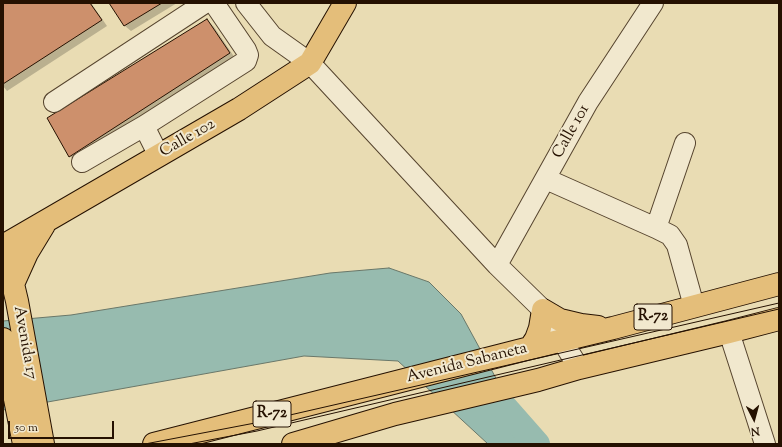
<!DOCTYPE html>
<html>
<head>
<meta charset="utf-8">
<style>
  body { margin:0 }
  #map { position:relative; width:782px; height:447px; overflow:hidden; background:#e9dcb3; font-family:"Sorts Mill Goudy",serif }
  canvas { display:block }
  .frame { position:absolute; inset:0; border:4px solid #251101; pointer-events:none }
  .north { position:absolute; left:734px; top:399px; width:40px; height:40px; -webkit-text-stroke:3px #f1e8ce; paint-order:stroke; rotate:174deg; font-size:11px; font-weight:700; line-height:16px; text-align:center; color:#251101 }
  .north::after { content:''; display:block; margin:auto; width:14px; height:18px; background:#251101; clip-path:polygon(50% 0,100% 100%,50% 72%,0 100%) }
  .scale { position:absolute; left:8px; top:421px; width:106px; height:18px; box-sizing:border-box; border:2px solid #251101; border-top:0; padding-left:5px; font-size:12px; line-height:14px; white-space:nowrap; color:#251101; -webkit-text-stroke:3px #f1e8ce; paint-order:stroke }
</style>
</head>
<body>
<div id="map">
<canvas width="782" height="447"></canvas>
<div class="frame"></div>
<div class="north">N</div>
<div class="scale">50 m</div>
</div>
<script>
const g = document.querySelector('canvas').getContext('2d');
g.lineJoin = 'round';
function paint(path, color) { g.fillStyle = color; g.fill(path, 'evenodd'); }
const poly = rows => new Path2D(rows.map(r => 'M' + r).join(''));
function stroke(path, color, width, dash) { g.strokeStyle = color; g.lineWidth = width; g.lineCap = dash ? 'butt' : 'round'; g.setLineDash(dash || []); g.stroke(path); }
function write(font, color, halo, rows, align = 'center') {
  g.font = font + ' "Sorts Mill Goudy",serif'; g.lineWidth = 4; g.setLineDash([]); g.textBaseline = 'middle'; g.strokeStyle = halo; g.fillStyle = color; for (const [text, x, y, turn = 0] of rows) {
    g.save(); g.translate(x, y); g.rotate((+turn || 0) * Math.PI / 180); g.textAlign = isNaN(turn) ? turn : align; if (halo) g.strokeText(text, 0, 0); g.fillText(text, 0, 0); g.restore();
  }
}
const water = poly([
  [389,268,429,282,461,314,510,404,521,434,537,444,488,444,398,361,304,356,3,410,3,321,71,315,330,273,389,268]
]);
paint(water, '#97bbaf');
stroke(water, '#697769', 1);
paint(poly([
  [3,3,91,3,107,26,7,91,3,86],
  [110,3,177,3,131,31,125,26],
  [207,20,214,27,237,61,77,163,70,156]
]), '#0003');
stroke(poly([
  [493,394,537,444]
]), '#97bbaf', 26);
const building = poly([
  [3,3,90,3,102,20,3,84,3,3],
  [109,3,162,3,124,26,109,3],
  [207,19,230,53,69,157,47,118,207,19]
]);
paint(building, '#cd906c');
stroke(building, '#251101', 1);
const minor = poly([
  [246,3,272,36,310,63,497,265,543,310,579,368],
  [54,102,205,3],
  [159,156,144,126,246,61,248,55,246,50,214,3],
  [82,162,144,126],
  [546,179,656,228,685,143],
  [656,228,670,235,677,245,694,306],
  [497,265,588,102,653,3],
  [729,332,765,444]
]);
const major = poly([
  [3,246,239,109,310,63,345,3],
  [4,246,17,301,43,444],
  [13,284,27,253,44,225],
  [3,339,24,444],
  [530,348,536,339,540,328,543,310,560,320,581,325,598,327],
  [154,444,526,349,613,328,779,284],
  [293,444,395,414,538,380,579,368,729,332,779,319]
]);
stroke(minor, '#56442e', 22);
stroke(major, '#251101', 24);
stroke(minor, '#f1e8ce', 20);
stroke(major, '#e4be7a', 22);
stroke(poly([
  [145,444,255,423,779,303],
  [189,444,257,431,779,309]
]), '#251101', 1);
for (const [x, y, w] of [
  [653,317,38],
  [272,414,38]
]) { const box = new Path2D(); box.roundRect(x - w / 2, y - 13, w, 26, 3); g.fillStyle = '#f1e8ce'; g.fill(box); stroke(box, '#251101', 1); }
write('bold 15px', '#251101', null, [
  ["R-72",653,317],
  ["R-72",272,414]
]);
write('16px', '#251101', '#f1e8ce', [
  ["Calle 101",572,132,-61],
  ["Calle 102",188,139,-30],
  ["Avenida 17",24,343,80],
  ["Avenida Sabaneta",467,364,-14]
]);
</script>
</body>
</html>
